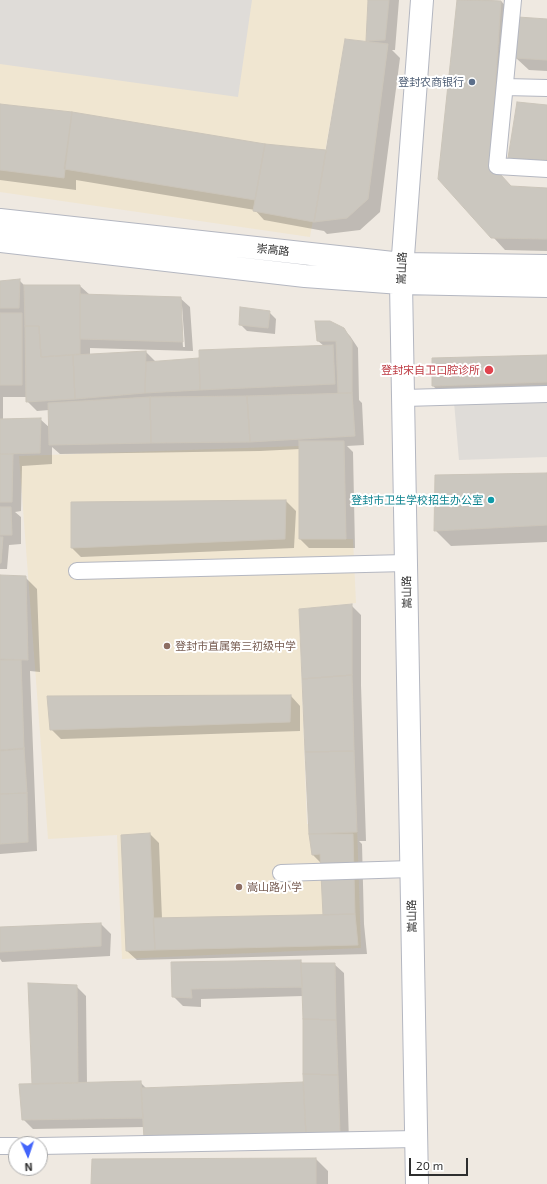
<!DOCTYPE html>
<html>
<head>
<meta charset="utf-8">
<style>
  body { margin:0 }
  #map { position:relative; width:547px; height:1184px; overflow:hidden; background:#efe9e1; font-family:"Exo 2",sans-serif }
  canvas { display:block }
  .north { position:absolute; left:8px; top:1136px; width:40px; height:40px; box-sizing:border-box; background:#fff; border:1px solid #ababab; border-radius:50%; rotate:177deg; font-size:11px; font-weight:700; line-height:16px; text-align:center; color:#2e2e2e }
  .north::after { content:''; display:block; margin:auto; width:14px; height:18px; background:#4264fb; clip-path:polygon(50% 0,100% 100%,50% 72%,0 100%) }
  .scale { position:absolute; left:409px; top:1158px; width:59px; height:18px; box-sizing:border-box; border:2px solid #2e2e2e; border-top:0; padding-left:5px; font-size:12px; line-height:14px; white-space:nowrap; color:#2e2e2e; -webkit-text-stroke:3px #fff; paint-order:stroke }
</style>
</head>
<body>
<div id="map">
<canvas width="547" height="1184"></canvas>
<div class="north">N</div>
<div class="scale">20 m</div>
</div>
<script>
const g = document.querySelector('canvas').getContext('2d');
g.lineJoin = 'round';
function paint(path, color) { g.fillStyle = color; g.fill(path, 'evenodd'); }
const poly = rows => new Path2D(rows.map(r => 'M' + r).join(''));
function stroke(path, color, width, dash) { g.strokeStyle = color; g.lineWidth = width; g.lineCap = dash ? 'butt' : 'round'; g.setLineDash(dash || []); g.stroke(path); }
function write(font, color, halo, rows, align = 'center') {
  g.font = font + ' "Exo 2","Noto Sans SC",sans-serif'; g.lineWidth = 4; g.setLineDash([]); g.textBaseline = 'middle'; g.strokeStyle = halo; g.fillStyle = color; for (const [text, x, y, turn = 0] of rows) {
    g.save(); g.translate(x, y); g.rotate((+turn || 0) * Math.PI / 180); g.textAlign = isNaN(turn) ? turn : align; if (halo) g.strokeText(text, 0, 0); g.fillText(text, 0, 0); g.restore();
  }
}
paint(poly([
  [0,0,368,0,366,41,345,39,310,237,0,192],
  [299,446,299,539,353,539,356,603,299,609,299,613,307,824,357,824,361,948,122,959,117,835,48,839,19,456]
]), '#f0e6d1');
paint(poly([
  [0,0,252,0,238,97,0,64],
  [547,399,547,457,459,460,454,402]
]), '#dfdcd8');
paint(poly([
  [369,0,399,0,395,50,392,50,400,58,380,212,360,230,327,234,324,231,264,220,255,210,76,180,76,190,0,180,0,105,264,145,327,151,370,43,367,40],
  [458,0,488,0,501,1,513,14,501,176,512,187,547,189,547,251,505,250,439,178],
  [547,20,547,71,529,70,516,58],
  [547,106,547,171,522,170,509,158],
  [19,280,25,286,80,286,90,295,180,298,190,307,193,351,90,348,90,355,146,352,156,362,199,359,201,361,324,346,318,341,343,329,350,336,358,348,359,400,362,403,364,445,347,446,353,452,355,548,309,548,300,539,300,449,260,451,60,454,52,447,52,464,22,466,21,511,15,512,21,517,21,544,9,545,7,569,0,569,0,282],
  [180,306,182,306,185,347,183,347],
  [3,397,27,397,27,401,37,411,49,410,50,428,40,419,3,420],
  [269,312,276,319,275,334,247,331,240,324],
  [547,356,547,392,443,395,433,386],
  [547,474,547,542,451,546,435,530],
  [286,501,296,511,294,548,81,557,72,548,72,503],
  [0,576,25,577,37,589,40,672,30,671,37,851,0,854],
  [351,605,361,615,361,685,366,841,359,841,362,844,364,924,367,954,137,960,127,951,150,834,159,843,162,919,324,916,322,864,313,855,310,834],
  [291,696,300,706,300,731,61,739,51,729],
  [101,924,111,934,110,956,2,962,0,959,0,928],
  [300,961,303,964,334,964,344,973,349,1143,145,1127,33,1129,23,1119,33,1085,76,986,86,996,87,1084,140,1082,147,1089,304,1083,303,996,201,999,201,1007,183,1006,173,996,172,963],
  [316,1159,328,1171,328,1184,92,1184]
]), '#0003');
const building = poly([
  [368,0,389,0,385,40,366,41,368,0],
  [457,0,501,1,490,163,511,186,547,188,547,239,491,238,438,179,457,0],
  [518,17,547,19,547,60,515,58,518,17],
  [345,39,388,44,368,199,347,218,314,222,345,39],
  [517,102,547,105,547,160,508,158,517,102],
  [0,104,72,112,64,178,0,170,0,104],
  [72,112,265,144,255,200,64,169,72,112],
  [265,144,326,150,314,222,253,211,265,144],
  [20,279,19,308,0,308,0,281,20,279],
  [24,285,80,285,80,354,41,357,39,326,25,326,24,285],
  [80,294,181,297,183,342,80,339,80,294],
  [240,307,270,311,268,328,239,325,240,307],
  [0,313,22,313,22,385,0,385,0,313],
  [315,321,330,321,344,328,352,341,352,393,338,393,336,341,317,341,315,321],
  [25,326,39,326,41,357,73,355,75,399,26,402,25,326],
  [333,345,335,384,200,390,199,350,333,345],
  [146,351,145,393,75,399,73,355,146,351],
  [547,355,547,382,432,386,432,358,547,355],
  [199,358,200,390,145,393,146,362,199,358],
  [352,393,355,436,250,442,247,396,352,393],
  [247,396,250,442,151,443,150,397,247,396],
  [150,397,151,443,49,445,48,403,150,397],
  [41,418,40,453,0,454,0,419,41,418],
  [299,441,344,441,346,539,299,539,299,441],
  [0,454,13,454,12,502,0,502,0,454],
  [547,473,547,525,434,531,435,475,547,473],
  [286,500,285,539,71,548,71,502,286,500],
  [0,507,11,507,12,535,0,535,0,507],
  [0,537,3,537,1,563,0,563,0,537],
  [0,575,26,576,28,660,0,659,0,575],
  [352,604,352,675,302,679,299,609,352,604],
  [0,660,21,660,24,749,0,751,0,660],
  [352,675,354,751,305,752,302,679,352,675],
  [291,695,290,722,50,730,47,696,291,695],
  [24,748,27,793,0,794,0,750,24,748],
  [354,751,357,832,309,834,305,752,354,751],
  [27,793,28,842,0,844,0,794,27,793],
  [150,833,155,950,126,951,121,835,150,833],
  [309,834,353,834,355,914,323,915,320,854,312,855,309,834],
  [355,914,358,945,155,950,153,918,355,914],
  [101,923,101,946,0,952,0,927,101,923],
  [301,960,302,987,191,989,192,998,172,997,171,962,301,960],
  [301,963,335,963,336,1020,303,1019,301,963],
  [28,983,77,985,78,1083,32,1084,28,983],
  [303,1019,336,1020,338,1075,303,1074,303,1019],
  [303,1074,338,1075,340,1133,306,1135,303,1074],
  [141,1081,143,1118,22,1120,19,1084,141,1081],
  [303,1082,306,1135,144,1139,141,1088,303,1082],
  [316,1158,316,1184,91,1184,92,1159,316,1158]
]);
paint(building, '#cbc7bf');
stroke(building, '#cbc5ba', 1);
const street = poly([
  [513,0,497,166,547,169],
  [505,87,547,88],
  [404,398,547,394],
  [77,571,406,563],
  [281,873,411,869],
  [0,1146,16,1146],
  [40,1146,416,1139]
]);
const secondary = poly([
  [0,220,402,264,547,266],
  [0,241,305,276,401,283,547,286],
  [417,1184,401,283,422,0]
]);
stroke(street, '#b4b7c1', 18);
stroke(secondary, '#b4b7c1', 24);
stroke(street, '#fff', 16);
stroke(secondary, '#fff', 22);
for (const [x, y, r, color] of [
  [472,82,4,"#5c6f8a"],
  [489,370,5,"#e0444e"],
  [491,500,4,"#0f9aa8"],
  [167,646,4,"#8d6e63"],
  [239,887,4,"#8d6e63"]
]) { const dot = new Path2D(); dot.arc(x, y, r, 0, 2 * Math.PI); g.fillStyle = color; g.fill(dot); stroke(dot, '#fff', 1.5); }
write('11px', '#4e5e75', '#fff', [
  ["登封农商银行",464,82]
], 'right');
write('11px', '#2e2e2e', '#fff', [
  ["崇高路",273,250,6],
  ["嵩山路",402,268,-88],
  ["嵩山路",407,592,-91],
  ["嵩山路",412,916,-91]
]);
write('11px', '#be3a42', '#fff', [
  ["登封宋自卫口腔诊所",480,370]
], 'right');
write('11px', '#0d838f', '#fff', [
  ["登封市卫生学校招生办公室",483,500]
], 'right');
write('11px', '#785e54', '#fff', [
  ["登封市直属第三初级中学",175,646],
  ["嵩山路小学",247,887]
], 'left');
</script>
</body>
</html>
